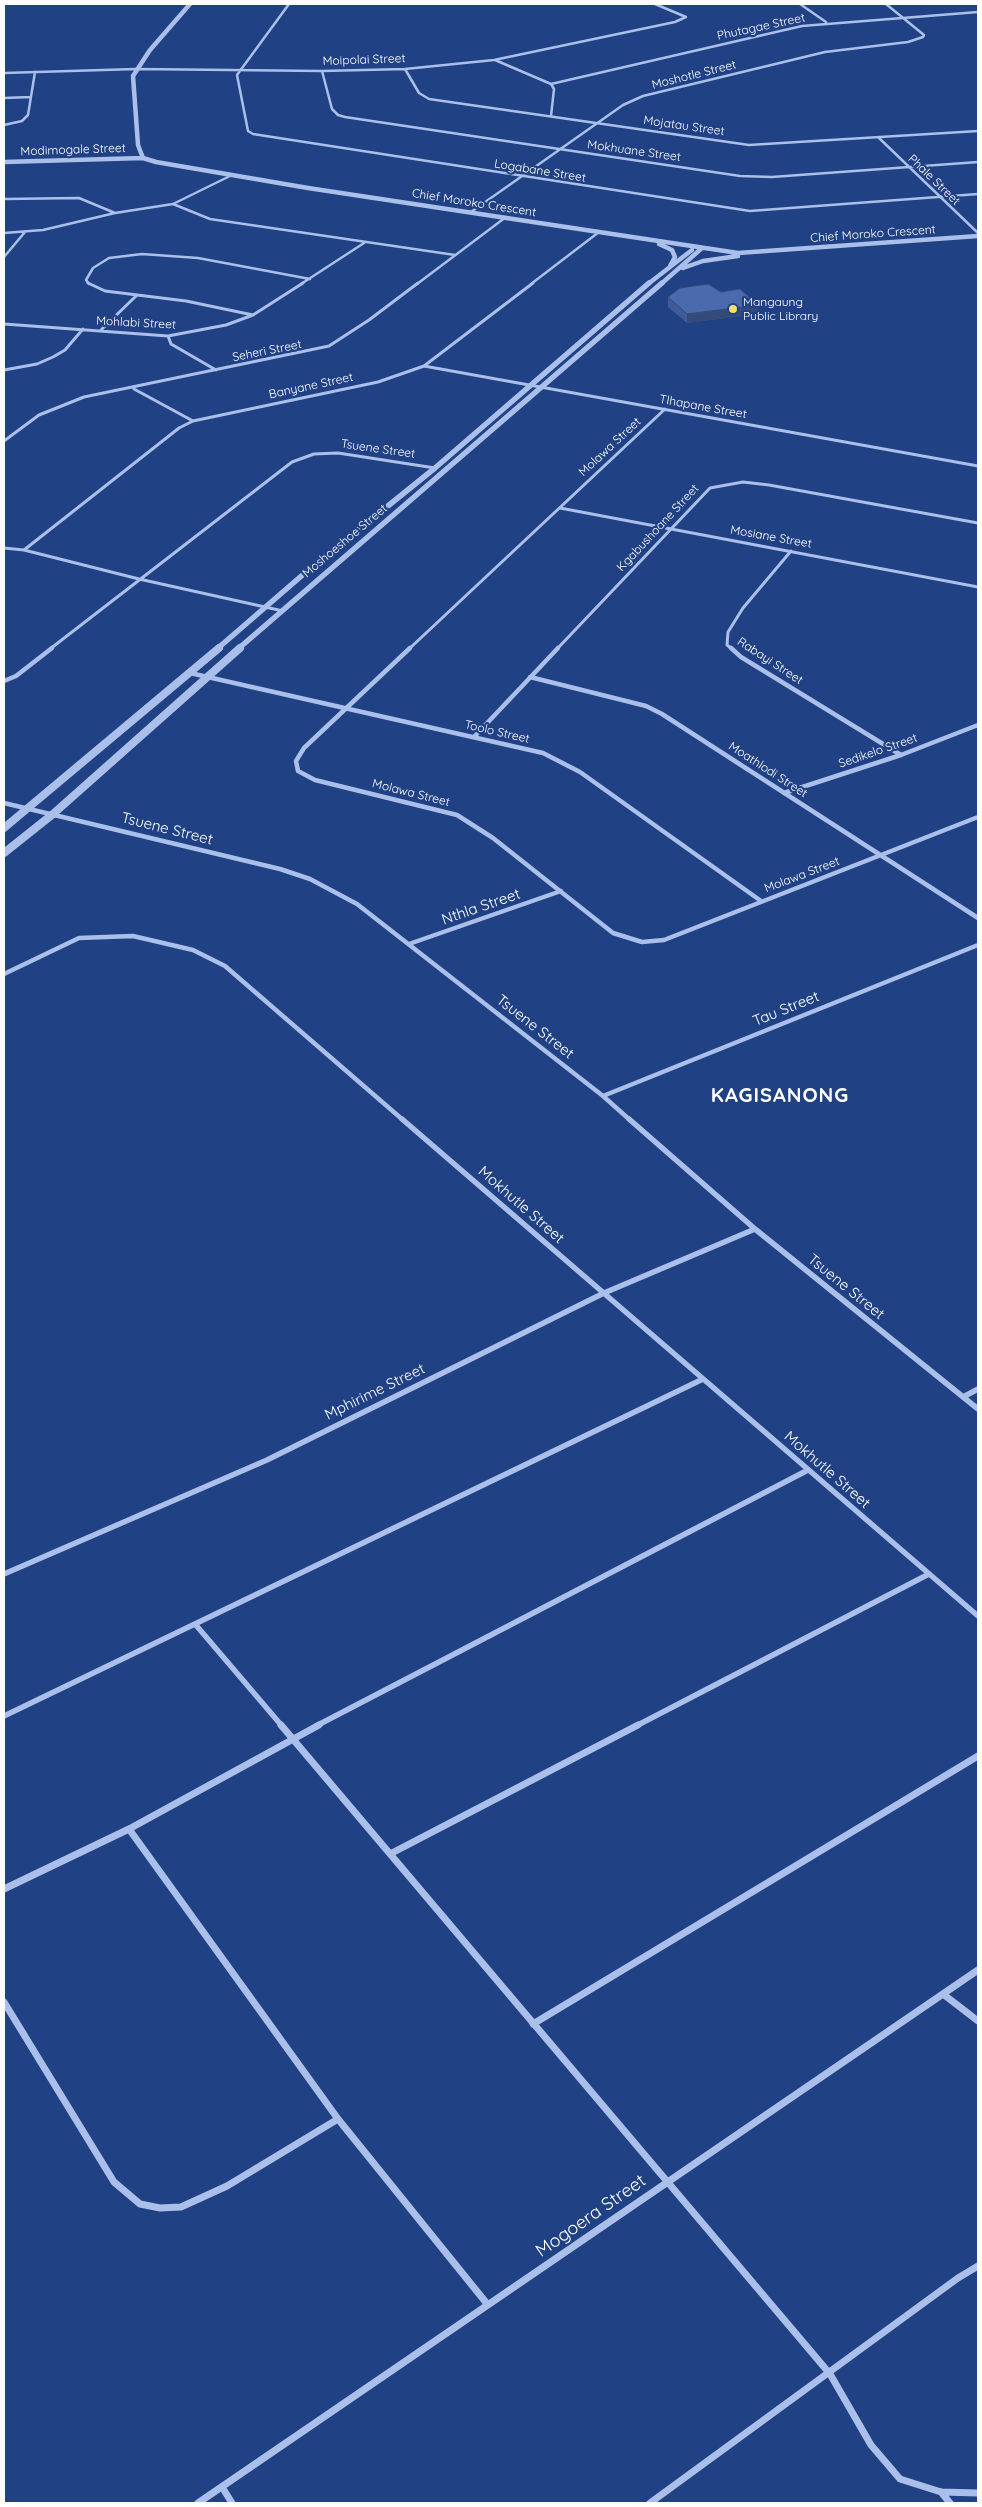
<!DOCTYPE html>
<html>
<head>
<meta charset="utf-8">
<style>
  body { margin:0 }
  #map { position:relative; width:982px; height:2507px; overflow:hidden; background:#214185; font-family:Quicksand,sans-serif }
  canvas { display:block }
  .frame { position:absolute; inset:0; border:5px solid #fff; pointer-events:none }
</style>
</head>
<body>
<div id="map">
<canvas width="982" height="2507"></canvas>
<div class="frame"></div>
</div>
<script>
const g = document.querySelector('canvas').getContext('2d');
g.lineJoin = 'round';
const poly = rows => new Path2D(rows.map(r => 'M' + r).join(''));
function stroke(path, color, width, dash) { g.strokeStyle = color; g.lineWidth = width; g.lineCap = dash ? 'butt' : 'round'; g.setLineDash(dash || []); g.stroke(path); }
function paint(path, color) { g.fillStyle = color; g.fill(path, 'evenodd'); }
function write(font, color, halo, rows, align = 'center') {
  g.font = font + ' Quicksand,sans-serif'; g.lineWidth = 4.5; g.setLineDash([]); g.textBaseline = 'middle'; g.strokeStyle = halo; g.fillStyle = color; for (const [text, x, y, turn = 0] of rows) {
    g.save(); g.translate(x, y); g.rotate((+turn || 0) * Math.PI / 180); g.textAlign = isNaN(turn) ? turn : align; if (halo) g.strokeText(text, 0, 0); g.fillText(text, 0, 0); g.restore();
  }
}
stroke(poly([
  [289,4,237,75,248,131,253,134,750,211,978,194],
  [800,4,826,22],
  [495,60,551,84,554,89,551,116],
  [405,69,419,93,429,99,749,145,978,131],
  [322,71,332,109,338,115,345,117,740,176,772,177,978,162],
  [4,73,136,69,322,71,405,69,494,60,675,22,686,17,655,4],
  [551,84,802,26,978,12],
  [4,98,30,97],
  [4,125,22,121,28,115,35,72],
  [879,138,978,233],
  [4,199,79,198,115,213],
  [173,204,210,219,455,255],
  [471,212,623,105,643,96,825,52,908,42,923,37,924,35,886,4],
  [4,233,43,230,115,213,173,204,232,175],
  [4,257,25,232],
  [89,284,86,280,93,268,109,258,142,254,198,258,310,279],
  [301,284,364,243],
  [417,284,506,217],
  [531,284,599,232]
]), '#aabfe9', 2.5);
stroke(poly([
  [88,283,105,291,186,301,253,315],
  [4,324,168,336,226,325,253,315,303,283],
  [101,330,136,296],
  [168,336,171,344,216,370],
  [424,366,978,466],
  [4,370,37,364,53,357,65,350,83,329],
  [134,389,193,421],
  [4,441,39,415,84,397,329,346,369,320,418,283],
  [560,508,978,587],
  [4,548,24,550,139,579,283,611],
  [24,550,179,428,193,421,378,382,424,366,533,283],
  [50,649,292,462,314,454,338,453,435,468],
  [409,649,665,409],
  [557,649,710,488,743,482,769,485,978,523],
  [732,649,727,645,728,632,743,608,791,551]
]), '#aabfe9', 3);
stroke(poly([
  [410,648,304,748,296,761,298,771,315,780,457,815,493,838,613,933,642,942,664,940,978,817],
  [731,648,741,657,901,755],
  [190,673,543,753,580,772,761,901],
  [530,677,646,706,662,714,978,918],
  [4,681,16,676,52,648],
  [474,737,558,648],
  [784,793,901,755,978,725],
  [4,803,280,869,310,879,357,904,603,1096,630,1120],
  [409,944,561,891],
  [4,974,79,938,133,936,193,950,225,966,403,1120],
  [603,1096,978,945]
]), '#aabfe9', 4.5);
stroke(poly([
  [402,1119,978,1616],
  [629,1119,755,1229,978,1409],
  [963,1397,978,1389],
  [4,1574,267,1460,604,1293,755,1229],
  [195,1624,282,1726],
  [4,1716,703,1379],
  [316,1726,808,1470],
  [636,1726,929,1574]
]), '#aabfe9', 5.5);
stroke(poly([
  [281,1725,830,2374,871,2445,900,2479,941,2492,978,2493],
  [129,1829,338,2119,488,2305],
  [390,1854,638,1725],
  [4,1889,129,1829,319,1725],
  [943,1994,978,2021],
  [4,2002,114,2182,140,2204,160,2208,181,2207,227,2186,338,2119],
  [533,2024,978,1756],
  [222,2487,232,2503],
  [941,2492,950,2503],
  [198,2503,978,1970],
  [650,2503,958,2278,978,2266]
]), '#aabfe9', 7);
stroke(poly([
  [190,4,150,50,133,76,138,145,143,158,156,162,308,188,738,253,978,236],
  [4,162,143,158],
  [659,244,672,250,675,257,670,266],
  [683,268,703,261,738,256],
  [648,284,692,250],
  [661,284,702,248]
]), '#aabfe9', 4.5);
stroke(poly([
  [217,649,306,572,435,468,649,283],
  [238,649,662,283]
]), '#aabfe9', 5.5);
stroke(poly([
  [4,828,219,648],
  [4,853,53,814,240,648]
]), '#aabfe9', 8);
paint(poly([
  [721,292,758,314,687,323,668,307,668,297]
]), '#405b95');
paint(poly([
  [758,305,758,314,687,323,687,314]
]), '#344a79');
const building = poly([
  [708,284,721,292,740,289,758,305,687,314,668,297,680,288,708,284]
]);
paint(building, '#4a6aad');
stroke(building, '#344a79', 1);
for (const [x, y, r, color] of [
  [733,309,5,"#f5df6c"]
]) { const dot = new Path2D(); dot.arc(x, y, r, 0, 2 * Math.PI); g.fillStyle = color; g.fill(dot); stroke(dot, '#214185', 2); }
write('12px', '#fff', '#214185', [
  ["Phutagae Street",761,27,-12],
  ["Moipolai Street",364,60,-2],
  ["Moshotle Street",694,75,-14],
  ["Mojatau Street",684,126,8],
  ["Modimogale Street",73,150,-2],
  ["Mokhuane Street",634,151,8],
  ["Logabane Street",540,171,9],
  ["Phale Street",934,180,44],
  ["Chief Moroko Crescent",474,203,9],
  ["Chief Moroko Crescent",873,234,-4],
  ["Mohlabi Street",136,323,3],
  ["Seheri Street",267,351,-11],
  ["Banyane Street",311,386,-12],
  ["Tlhapane Street",703,407,10],
  ["Molawa Street",610,447,-43],
  ["Tsuene Street",378,449,8],
  ["Kgabushoane Street",658,528,-47],
  ["Mosiane Street",771,537,10],
  ["Moshoeshoe Street",345,541,-40],
  ["Rabayi Street",770,661,33],
  ["Toolo Street",497,732,13],
  ["Sedikelo Street",878,751,-19],
  ["Moathlodi Street",768,770,33],
  ["Molawa Street",411,793,14],
  ["Molawa Street",802,875,-21]
]);
write('12px', '#fff', '#214185', [
  ["Mangaung",743,302],
  ["Public Library",743,316]
], 'left');
write('15px', '#fff', '#214185', [
  ["Tsuene Street",167,829,14],
  ["Nthla Street",481,907,-19],
  ["Tau Street",786,1009,-22],
  ["Tsuene Street",535,1027,38],
  ["Mokhutle Street",521,1205,41],
  ["Tsuene Street",846,1287,39],
  ["Mphirime Street",375,1392,-26],
  ["Mokhutle Street",827,1470,41]
]);
write('18px', '#fff', '#214185', [
  ["Mogoera Street",591,2216,-35]
]);
g.letterSpacing = '1px';
write('bold 20px', '#fff', '#214185', [
  ["KAGISANONG",780,1096]
]);
g.letterSpacing = '0px';
</script>
</body>
</html>
